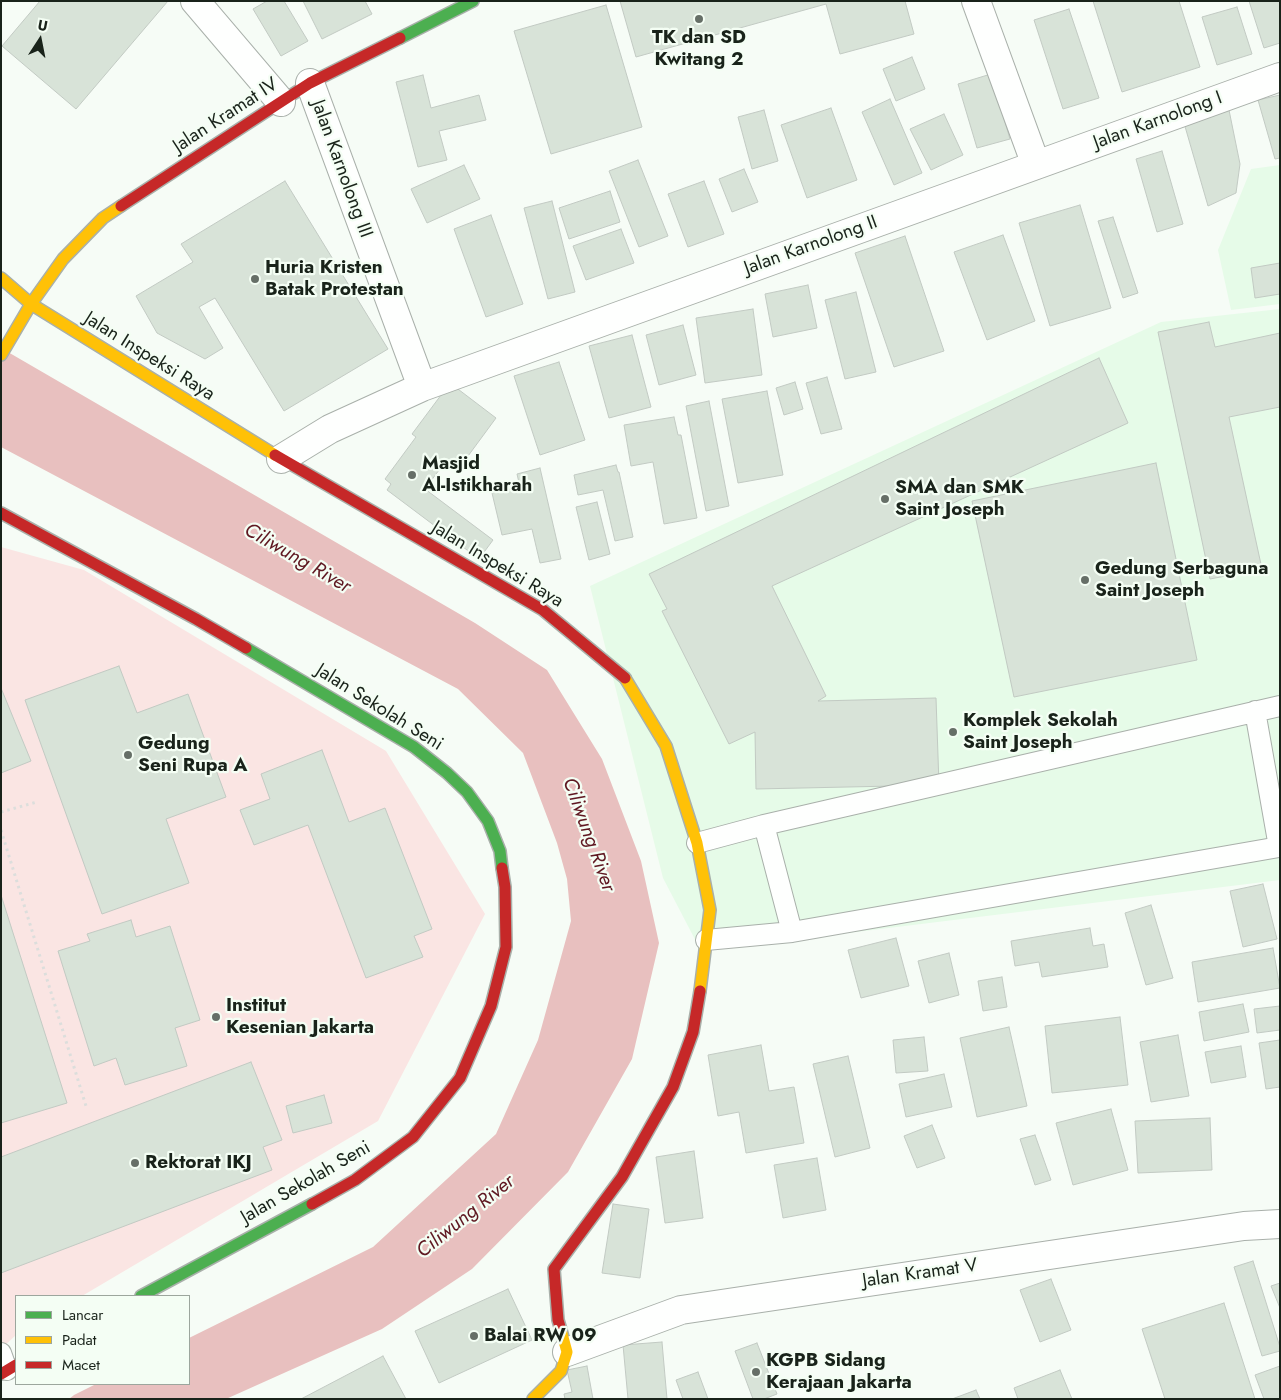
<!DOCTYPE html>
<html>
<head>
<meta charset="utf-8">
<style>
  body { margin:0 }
  #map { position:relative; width:1281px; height:1400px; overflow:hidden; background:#f6fcf6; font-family:Jost,sans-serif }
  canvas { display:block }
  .frame { position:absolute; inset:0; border:2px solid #19231a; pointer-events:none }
  .legend { position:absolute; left:15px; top:1295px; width:175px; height:90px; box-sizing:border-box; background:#f4fef4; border:1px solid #9ca69d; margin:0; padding:6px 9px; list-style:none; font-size:15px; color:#19231a }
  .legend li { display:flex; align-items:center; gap:10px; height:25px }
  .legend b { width:25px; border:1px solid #9ca69d }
  .north { position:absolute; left:15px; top:15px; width:50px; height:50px; -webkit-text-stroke:4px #f4fef4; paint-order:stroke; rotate:11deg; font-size:14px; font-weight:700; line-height:20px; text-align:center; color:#19231a }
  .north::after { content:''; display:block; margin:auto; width:18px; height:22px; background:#19231a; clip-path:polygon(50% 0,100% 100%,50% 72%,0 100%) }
</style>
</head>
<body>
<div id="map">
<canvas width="1281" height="1400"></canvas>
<div class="frame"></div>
<ul class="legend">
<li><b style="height:6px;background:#4caf50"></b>Lancar</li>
<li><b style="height:6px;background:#ffc107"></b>Padat</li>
<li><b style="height:6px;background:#c62828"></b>Macet</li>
</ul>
<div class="north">U</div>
</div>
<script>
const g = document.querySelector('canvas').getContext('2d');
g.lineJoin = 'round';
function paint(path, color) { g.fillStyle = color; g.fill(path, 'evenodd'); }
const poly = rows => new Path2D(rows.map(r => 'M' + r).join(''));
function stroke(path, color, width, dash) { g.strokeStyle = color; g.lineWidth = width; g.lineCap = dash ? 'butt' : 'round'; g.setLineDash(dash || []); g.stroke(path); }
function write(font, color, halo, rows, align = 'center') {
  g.font = font + ' Jost,sans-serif'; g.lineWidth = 4.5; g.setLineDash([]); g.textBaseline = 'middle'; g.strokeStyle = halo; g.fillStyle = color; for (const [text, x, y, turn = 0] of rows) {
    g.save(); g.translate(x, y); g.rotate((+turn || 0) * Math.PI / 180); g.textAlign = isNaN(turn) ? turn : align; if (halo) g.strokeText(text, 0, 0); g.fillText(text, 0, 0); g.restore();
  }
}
paint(poly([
  [1280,165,1280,304,1231,310,1218,250,1251,169],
  [1280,309,1280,880,701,951,663,878,590,586,1161,322]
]), '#e6fbe8');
paint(poly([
  [1,547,84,570,386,751,485,914,378,1121,82,1296,16,1296,16,1335,1,1349]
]), '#fae5e3');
paint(poly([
  [1,348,475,623,547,670,602,759,641,861,659,943,632,1059,568,1172,472,1269,382,1329,226,1399,69,1399,74,1395,96,1384,189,1384,189,1338,373,1247,496,1134,538,1040,571,921,567,879,557,843,523,753,458,689,1,447]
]), '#e8c0bf');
const building = poly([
  [40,1,168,1,76,109,2,46,40,1],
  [267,1,284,1,308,41,281,56,253,9,267,1],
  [303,1,365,1,372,14,322,39,303,1],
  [620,1,905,1,914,34,840,54,826,4,636,57,620,1],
  [1093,1,1179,1,1200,67,1122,92,1093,1],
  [1249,1,1280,1,1280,43,1264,48,1249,1],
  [606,5,642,127,551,154,514,31,606,5],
  [1237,7,1252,54,1217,65,1202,17,1237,7],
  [1069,9,1099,98,1063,109,1034,20,1069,9],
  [912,57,925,89,896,101,883,69,912,57],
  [991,74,1010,139,977,148,958,84,991,74],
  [423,75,431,108,479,95,486,120,439,131,447,160,418,167,396,82,423,75],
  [1280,95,1280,158,1275,159,1258,100,1280,95],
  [890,99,922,173,894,185,862,112,890,99],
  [831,108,857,180,807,198,781,125,831,108],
  [764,110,778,161,752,169,738,117,764,110],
  [1229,110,1240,164,1236,193,1208,206,1184,123,1229,110],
  [944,114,963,155,931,170,910,129,944,114],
  [1162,151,1183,224,1157,232,1136,159,1162,151],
  [638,160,668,236,639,247,609,171,638,160],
  [464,165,480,199,427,223,411,189,464,165],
  [744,169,758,202,732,212,719,179,744,169],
  [285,181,388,349,284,411,215,298,199,307,223,348,205,359,157,333,136,296,193,262,181,244,285,181],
  [704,181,724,234,688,247,668,194,704,181],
  [610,191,620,222,569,239,559,208,610,191],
  [552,201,575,292,548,299,524,208,552,201],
  [1080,205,1111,308,1050,326,1019,223,1080,205],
  [491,215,523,304,486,317,454,229,491,215],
  [1113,217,1138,293,1123,298,1098,221,1113,217],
  [621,229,634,263,586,280,573,246,621,229],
  [1003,235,1035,321,987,340,954,252,1003,235],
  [905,236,944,351,894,367,855,253,905,236],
  [1280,263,1280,294,1255,298,1251,268,1280,263],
  [808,285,817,328,773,337,765,294,808,285],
  [856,292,876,372,845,379,825,300,856,292],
  [753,309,762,375,705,383,696,318,753,309],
  [1209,322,1215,347,1280,333,1280,407,1229,417,1262,569,1210,579,1158,332,1209,322],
  [683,325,696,375,659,385,646,335,683,325],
  [632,335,651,407,609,418,589,346,632,335],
  [1099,358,1128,423,772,586,826,696,818,701,936,698,939,785,756,789,755,732,729,744,662,611,667,609,649,574,1099,358],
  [559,362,585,440,540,455,514,376,559,362],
  [827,377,842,429,821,434,806,383,827,377],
  [795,382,803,409,784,415,776,388,795,382],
  [450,383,496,418,457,471,445,462,425,489,493,540,479,559,387,490,391,484,385,479,416,437,412,434,450,383],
  [767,391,783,475,738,483,722,399,767,391],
  [709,401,729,506,706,511,686,406,709,401],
  [674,417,678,435,681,435,697,518,664,524,653,462,631,466,624,425,674,417],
  [1156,463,1197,660,1014,697,972,501,1156,463],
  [616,465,618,472,619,472,633,537,615,541,603,490,578,495,574,475,616,465],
  [540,468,561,559,540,563,532,529,502,535,492,493,520,487,517,474,540,468],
  [597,502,610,554,589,560,576,507,597,502],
  [119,666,137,713,188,694,226,797,166,819,189,883,102,914,25,700,119,666],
  [1,688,31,761,1,773,1,688],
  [322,750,349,822,385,808,432,929,414,936,423,957,366,978,308,825,254,845,240,810,270,799,261,774,322,750],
  [1263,884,1277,939,1243,947,1230,891,1263,884],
  [1,895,67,1103,1,1123,1,895],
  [1151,905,1173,978,1146,985,1125,913,1151,905],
  [131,920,136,937,170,926,200,1020,175,1028,187,1066,125,1085,116,1058,94,1066,58,951,90,941,87,934,131,920],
  [1090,928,1093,946,1104,944,1108,967,1042,977,1039,962,1015,966,1011,941,1090,928],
  [896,938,909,986,861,998,848,950,896,938],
  [1273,948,1280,988,1198,1002,1192,962,1273,948],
  [949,953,959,995,929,1003,918,961,949,953],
  [1002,977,1007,1007,983,1011,978,981,1002,977],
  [1243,1004,1249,1032,1204,1041,1199,1012,1243,1004],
  [1280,1006,1280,1030,1257,1033,1254,1009,1280,1006],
  [1120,1017,1128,1085,1052,1093,1045,1026,1120,1017],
  [1009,1027,1027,1106,977,1117,960,1038,1009,1027],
  [1178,1035,1189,1096,1151,1102,1140,1042,1178,1035],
  [924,1037,928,1071,896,1073,893,1040,924,1037],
  [1280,1040,1280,1087,1266,1089,1259,1043,1280,1040],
  [761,1045,769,1091,794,1087,804,1143,746,1153,739,1112,718,1116,708,1055,761,1045],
  [1241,1046,1246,1077,1211,1083,1205,1052,1241,1046],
  [848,1056,870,1148,835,1157,813,1064,848,1056],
  [251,1062,282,1140,263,1147,272,1170,1,1273,1,1157,251,1062],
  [944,1074,952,1107,906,1117,899,1084,944,1074],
  [324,1095,332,1123,293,1133,286,1106,324,1095],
  [1111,1109,1128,1170,1073,1185,1056,1123,1111,1109],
  [1210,1118,1212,1170,1138,1173,1135,1121,1210,1118],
  [932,1125,945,1158,917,1168,904,1136,932,1125],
  [1035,1135,1051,1180,1035,1185,1020,1139,1035,1135],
  [694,1151,703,1218,665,1223,656,1157,694,1151],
  [817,1158,826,1210,783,1218,774,1165,817,1158],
  [613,1204,649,1209,640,1278,602,1273,613,1204],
  [1253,1261,1280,1347,1280,1351,1262,1356,1234,1267,1253,1261],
  [1051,1279,1071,1330,1040,1342,1020,1290,1051,1279],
  [1280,1283,1280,1308,1271,1286,1280,1283],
  [508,1289,532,1340,439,1383,415,1331,508,1289],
  [1224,1303,1255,1399,1165,1399,1142,1329,1224,1303],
  [662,1342,667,1399,628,1399,623,1345,662,1342],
  [757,1343,777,1394,764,1399,753,1399,735,1351,757,1343],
  [383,1356,406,1399,301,1399,383,1356],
  [587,1366,593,1399,565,1399,564,1394,572,1392,567,1370,587,1366],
  [1280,1366,1280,1399,1264,1399,1255,1375,1280,1366],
  [1060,1370,1072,1399,1018,1399,1014,1388,1060,1370],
  [698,1372,708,1399,683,1399,676,1380,698,1372],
  [976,1390,980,1399,952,1399,976,1390]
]);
paint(building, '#d8e3d8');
stroke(building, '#c2cac3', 1);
const lane = poly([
  [764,825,792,932,1279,847,1255,711],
  [697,843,764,825,1280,706],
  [706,940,792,932],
  [1,1353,7,1370]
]);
const street = poly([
  [195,1,281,102],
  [976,1,1036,165],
  [310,83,422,387],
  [281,459,330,429,422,387,1280,77],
  [567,1352,681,1310,1244,1226,1280,1224]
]);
const fast = poly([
  [400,38,473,1],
  [246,648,414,747,447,773,467,792,488,821,500,851,502,868],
  [141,1296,312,1204]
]);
const slow = poly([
  [1,278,31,304,275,455],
  [1,355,31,304,63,259,103,218,121,206],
  [625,678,666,746,697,843,710,910,700,991],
  [533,1399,561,1371,567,1352,561,1330]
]);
const jam = poly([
  [121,206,310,83,400,38],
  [275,455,543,610,625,678],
  [1,513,196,619,246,648],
  [312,1204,355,1180,413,1137,460,1078,491,1006,506,947,505,887,502,868],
  [561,1330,558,1320,554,1269,622,1177,673,1087,693,1032,700,991],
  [1,1374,16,1365]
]);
stroke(lane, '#a9b0aa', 22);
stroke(street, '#a9b0aa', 30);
stroke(fast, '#a9b0aa', 14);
stroke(slow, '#a9b0aa', 14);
stroke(jam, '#a9b0aa', 14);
stroke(poly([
  [1,812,37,802],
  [1,830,86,1106]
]), '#dcdedc', 3, [2.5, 4]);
stroke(lane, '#fefffe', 20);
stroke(street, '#fefffe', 28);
stroke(fast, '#4caf50', 11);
stroke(slow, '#ffc107', 11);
stroke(jam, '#c62828', 11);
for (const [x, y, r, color] of [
  [699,19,5,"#666f67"],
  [255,279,5,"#666f67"],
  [412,475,5,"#666f67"],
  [885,499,5,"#666f67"],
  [1085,580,5,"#666f67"],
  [953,732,5,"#666f67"],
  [128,755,5,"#666f67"],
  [216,1017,5,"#666f67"],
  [135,1163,5,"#666f67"],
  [474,1336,5,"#666f67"],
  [756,1372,5,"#666f67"]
]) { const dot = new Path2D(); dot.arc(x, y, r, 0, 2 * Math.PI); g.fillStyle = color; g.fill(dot); stroke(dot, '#f4fef4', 2); }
write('bold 19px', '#19231a', '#f4fef4', [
  ["TK dan SD",699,38,"center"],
  ["Kwitang 2",699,60,"center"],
  ["Huria Kristen",265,268],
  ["Batak Protestan",265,290],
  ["Masjid",422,464],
  ["Al-Istikharah",422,486],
  ["SMA dan SMK",895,488],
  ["Saint Joseph",895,510],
  ["Gedung Serbaguna",1095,569],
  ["Saint Joseph",1095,591],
  ["Komplek Sekolah",963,721],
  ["Saint Joseph",963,743],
  ["Gedung",138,744],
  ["Seni Rupa A",138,766],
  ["Institut",226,1006],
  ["Kesenian Jakarta",226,1028],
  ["Rektorat IKJ",145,1163],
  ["Balai RW 09",484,1336],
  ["KGPB Sidang",766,1361],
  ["Kerajaan Jakarta",766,1383]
], 'left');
write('19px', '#19231a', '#f4fef4', [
  ["Jalan Kramat IV",226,116,-33],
  ["Jalan Karnolong I",1158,121,-20],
  ["Jalan Karnolong III",341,169,70],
  ["Jalan Karnolong II",811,246,-20],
  ["Jalan Inspeksi Raya",149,357,32],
  ["Jalan Inspeksi Raya",497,565,31],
  ["Jalan Sekolah Seni",379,708,32],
  ["Jalan Sekolah Seni",306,1183,-30],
  ["Jalan Kramat V",920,1274,-8]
]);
write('italic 20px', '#5f1821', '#f4fef4', [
  ["Ciliwung River",297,559,30],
  ["Ciliwung River",588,835,70],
  ["Ciliwung River",466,1217,-39]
]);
</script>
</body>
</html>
